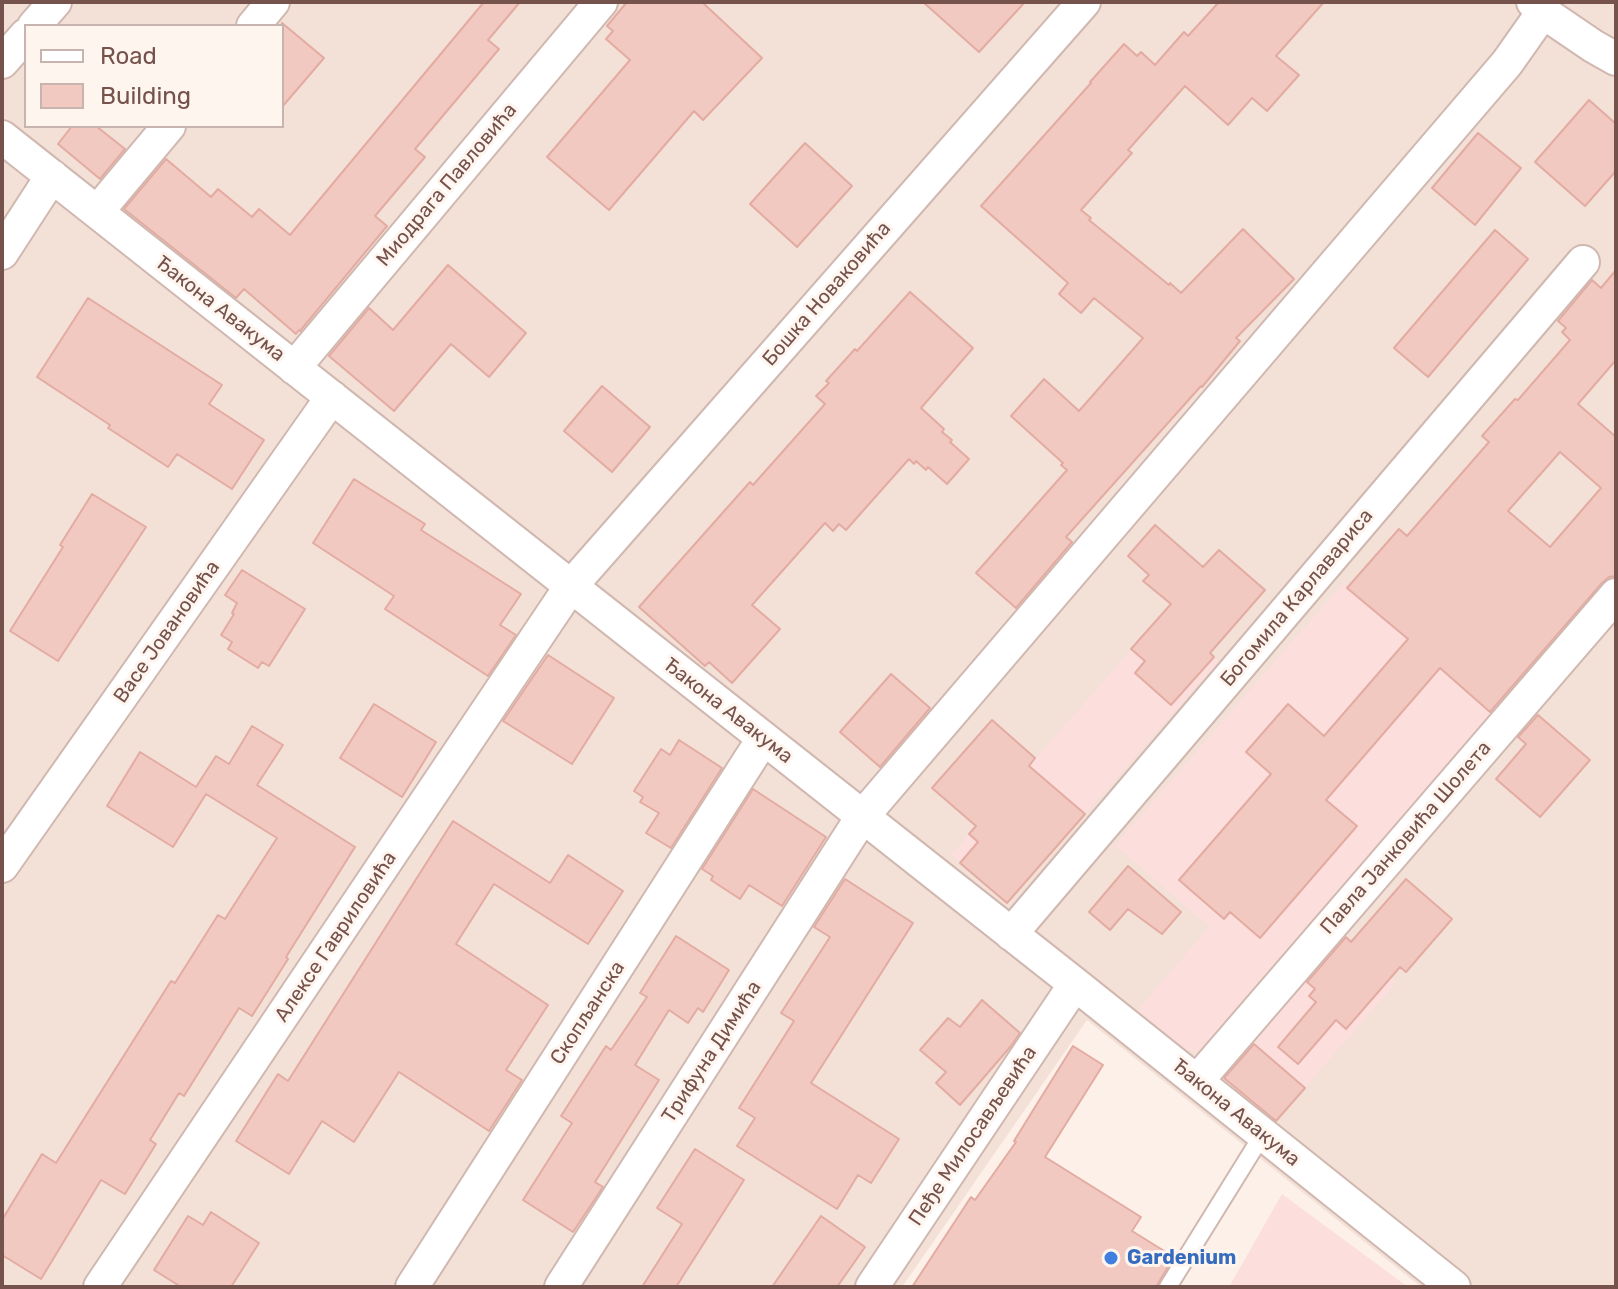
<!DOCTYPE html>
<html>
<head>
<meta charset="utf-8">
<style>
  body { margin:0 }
  #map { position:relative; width:1618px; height:1289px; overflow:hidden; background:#fcf0e8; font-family:Rubik,sans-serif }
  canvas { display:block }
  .frame { position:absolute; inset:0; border:4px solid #76524c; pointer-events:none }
  .legend { position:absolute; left:24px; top:24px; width:260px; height:104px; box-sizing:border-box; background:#fff5ef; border:2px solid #c8b4ae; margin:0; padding:10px 14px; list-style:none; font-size:24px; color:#76524c }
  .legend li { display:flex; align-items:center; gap:16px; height:40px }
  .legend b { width:40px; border:2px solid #c8b4ae }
</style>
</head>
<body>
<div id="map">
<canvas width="1618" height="1289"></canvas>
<div class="frame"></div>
<ul class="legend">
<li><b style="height:10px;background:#fff"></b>Road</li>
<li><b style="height:22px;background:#f1c9c1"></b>Building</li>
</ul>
</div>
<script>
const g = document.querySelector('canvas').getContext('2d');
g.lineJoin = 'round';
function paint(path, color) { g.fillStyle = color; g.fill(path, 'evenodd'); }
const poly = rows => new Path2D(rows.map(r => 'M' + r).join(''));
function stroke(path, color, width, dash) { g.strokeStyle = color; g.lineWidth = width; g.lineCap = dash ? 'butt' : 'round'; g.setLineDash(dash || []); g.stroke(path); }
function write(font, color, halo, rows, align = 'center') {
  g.font = font + ' Rubik,sans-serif'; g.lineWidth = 6; g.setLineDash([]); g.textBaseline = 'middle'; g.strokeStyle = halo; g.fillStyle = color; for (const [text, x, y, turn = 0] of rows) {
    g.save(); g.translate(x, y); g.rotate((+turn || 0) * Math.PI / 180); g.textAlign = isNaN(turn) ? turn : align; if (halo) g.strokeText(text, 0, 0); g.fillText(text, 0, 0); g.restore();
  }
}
paint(poly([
  [2,2,1616,2,1616,1287,1421,1287,1087,1020,902,1287,2,1287],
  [26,26,282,26,282,126,26,126]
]), '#f3e0d7');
paint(poly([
  [1343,583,1493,714,1212,1042,1197,1051,1190,1051,1180,1047,1136,1012,1209,927,1115,845],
  [1164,612,1219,661,1007,903,951,855],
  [1344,935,1397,982,1275,1122,1222,1076],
  [1282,1194,1408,1287,1229,1287]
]), '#fcdfdd');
const building = poly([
  [484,2,520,2,488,40,499,49,415,149,425,157,375,216,387,226,300,331,299,330,296,334,244,289,236,298,124,209,166,159,211,197,218,189,252,217,259,209,290,235,484,2],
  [627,2,702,2,762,58,703,120,694,111,609,210,547,157,630,60,606,39,613,31,607,26,627,2],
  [923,2,1025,2,979,52,923,2],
  [1219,2,1324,2,1276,56,1299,75,1267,111,1252,98,1228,125,1185,86,1128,150,1132,153,1081,210,1091,218,1089,220,1169,285,1170,283,1181,293,1243,229,1294,279,1236,338,1240,341,1202,387,1201,386,1066,537,1072,542,1016,608,976,573,1067,470,1061,465,1063,463,1011,416,1044,379,1079,411,1143,338,1094,298,1081,313,1059,294,1068,283,981,206,1091,83,1090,82,1124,44,1137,56,1141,52,1155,65,1184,32,1188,36,1219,2],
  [282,23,324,58,282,107,282,23],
  [1589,100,1616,124,1616,171,1585,206,1535,162,1589,100],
  [72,126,96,126,125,149,100,179,58,144,72,126],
  [1478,133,1521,168,1475,225,1432,188,1478,133],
  [805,143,852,186,797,247,750,204,805,143],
  [1495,230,1528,259,1428,377,1394,348,1495,230],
  [448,265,526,333,489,377,451,344,394,411,329,356,369,308,393,330,448,265],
  [1616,270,1616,360,1578,404,1616,437,1616,576,1609,577,1602,583,1490,712,1440,668,1326,800,1357,826,1260,938,1230,912,1224,919,1179,880,1271,774,1246,752,1288,704,1324,736,1408,639,1347,588,1399,529,1407,536,1489,442,1482,436,1515,399,1518,400,1570,340,1562,332,1566,328,1558,321,1592,280,1601,288,1616,270],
  [1560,452,1601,488,1550,547,1508,511,1560,452],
  [910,292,973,348,921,408,944,429,942,432,952,440,950,442,969,459,947,484,928,467,926,470,916,461,914,464,909,459,846,530,839,524,833,531,825,523,752,605,780,629,732,683,709,662,705,666,639,607,750,482,753,485,825,404,816,396,829,383,826,381,855,349,857,351,910,292],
  [88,298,222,385,209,404,264,440,232,489,177,454,168,467,108,428,110,425,37,377,88,298],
  [602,386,650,427,612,472,564,431,602,386],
  [354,479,425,524,421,530,521,594,500,625,516,635,488,676,385,609,394,596,313,543,354,479],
  [92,494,146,527,58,661,10,631,63,547,60,545,92,494],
  [1155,525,1203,567,1219,550,1265,590,1210,653,1214,657,1171,705,1135,673,1145,661,1131,649,1171,604,1143,581,1149,575,1128,556,1155,525],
  [242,570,305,609,269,666,262,662,258,668,228,649,232,642,221,635,234,614,232,613,237,603,225,595,242,570],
  [548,655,614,698,572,764,503,721,548,655],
  [891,674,930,708,880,767,840,732,891,674],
  [374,704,436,742,402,797,340,758,374,704],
  [1538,715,1590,760,1540,817,1496,779,1526,744,1518,737,1538,715],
  [992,720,1035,758,1029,766,1085,814,1007,903,960,863,978,842,969,834,976,826,932,788,992,720],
  [252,726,283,745,257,785,355,847,286,957,288,959,252,1016,239,1008,184,1096,179,1093,150,1140,156,1144,125,1194,101,1180,41,1279,2,1255,2,1220,42,1154,56,1163,171,981,175,983,218,915,225,919,277,838,206,794,173,847,107,806,140,752,196,787,216,756,229,764,252,726],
  [679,740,722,768,671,848,646,833,659,813,640,802,643,797,634,791,661,749,670,755,679,740],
  [753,789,826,837,782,906,749,885,740,899,711,880,713,876,702,869,753,789],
  [453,821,550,883,568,855,623,891,588,944,494,884,456,944,548,1005,506,1070,522,1080,489,1131,399,1072,354,1142,322,1121,289,1174,236,1141,278,1074,288,1081,453,821],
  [1128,866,1181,912,1162,934,1128,909,1110,930,1089,912,1128,866],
  [845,879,913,923,811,1083,899,1139,871,1183,858,1175,837,1209,737,1146,755,1118,739,1108,794,1021,781,1013,830,937,814,927,845,879],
  [1406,879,1452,919,1406,972,1400,967,1346,1029,1336,1020,1298,1064,1278,1047,1316,1002,1309,996,1315,989,1307,982,1346,937,1351,942,1406,879],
  [676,936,729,970,703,1012,698,1008,688,1023,669,1010,635,1065,659,1080,595,1182,603,1187,573,1232,523,1200,572,1123,561,1116,606,1046,611,1050,647,997,640,993,676,936],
  [982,1000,1020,1033,1011,1046,960,1105,936,1083,946,1072,920,1050,948,1018,960,1027,982,1000],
  [1254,1044,1305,1088,1276,1121,1224,1078,1254,1044],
  [1073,1046,1103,1065,1045,1157,1141,1217,1132,1231,1174,1257,1156,1287,912,1287,971,1197,975,1200,1016,1142,1014,1141,1073,1046],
  [695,1149,744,1180,676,1287,642,1287,682,1224,657,1208,695,1149],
  [211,1212,259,1243,231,1287,181,1287,154,1270,188,1216,203,1225,211,1212],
  [821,1216,865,1247,837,1287,772,1287,821,1216]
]);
paint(building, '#f1c9c1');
stroke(building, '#e3aba1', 2);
const lane = poly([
  [1168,1287,1263,1134]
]);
const street = poly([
  [1533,2,1543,12,1593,46,1616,59],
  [34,26,55,2],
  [253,26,273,2],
  [2,62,26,35],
  [2,137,1075,984,1454,1287],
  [97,212,169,126],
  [2,253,52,176],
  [294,368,601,2],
  [2,866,332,397],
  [1011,934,1583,262],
  [1197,1081,1616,595],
  [100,1287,571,586,1084,2],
  [412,1287,763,739],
  [561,1287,862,817,1507,63,1543,12],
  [872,1287,1075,984]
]);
stroke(lane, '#d0b8b0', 20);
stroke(street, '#d0b8b0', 36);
stroke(lane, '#fff', 16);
stroke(street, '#fff', 32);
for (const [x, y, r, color] of [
  [1111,1258,8,"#3f7fe0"]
]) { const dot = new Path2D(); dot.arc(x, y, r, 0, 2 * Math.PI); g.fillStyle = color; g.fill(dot); stroke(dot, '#fff5ef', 3); }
write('20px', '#76524c', '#fff5ef', [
  ["Миодрага Павловића",447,185,-50],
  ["Бошка Новаковића",827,294,-49],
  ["Ђакона Авакума",220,309,38],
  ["Богомила Карлавариса",1297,598,-50],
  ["Васе Јовановића",167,632,-55],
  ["Ђакона Авакума",728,711,38],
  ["Павла Јанковића Шолета",1406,838,-49],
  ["Алексе Гавриловића",336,937,-56],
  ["Скопљанска",588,1013,-57],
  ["Трифуна Димића",712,1052,-57],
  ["Ђакона Авакума",1236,1113,39],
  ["Пеђе Милосављевића",973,1136,-56]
]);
write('bold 20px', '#366cbe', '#fff5ef', [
  ["Gardenium",1127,1258]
], 'left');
</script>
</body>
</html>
